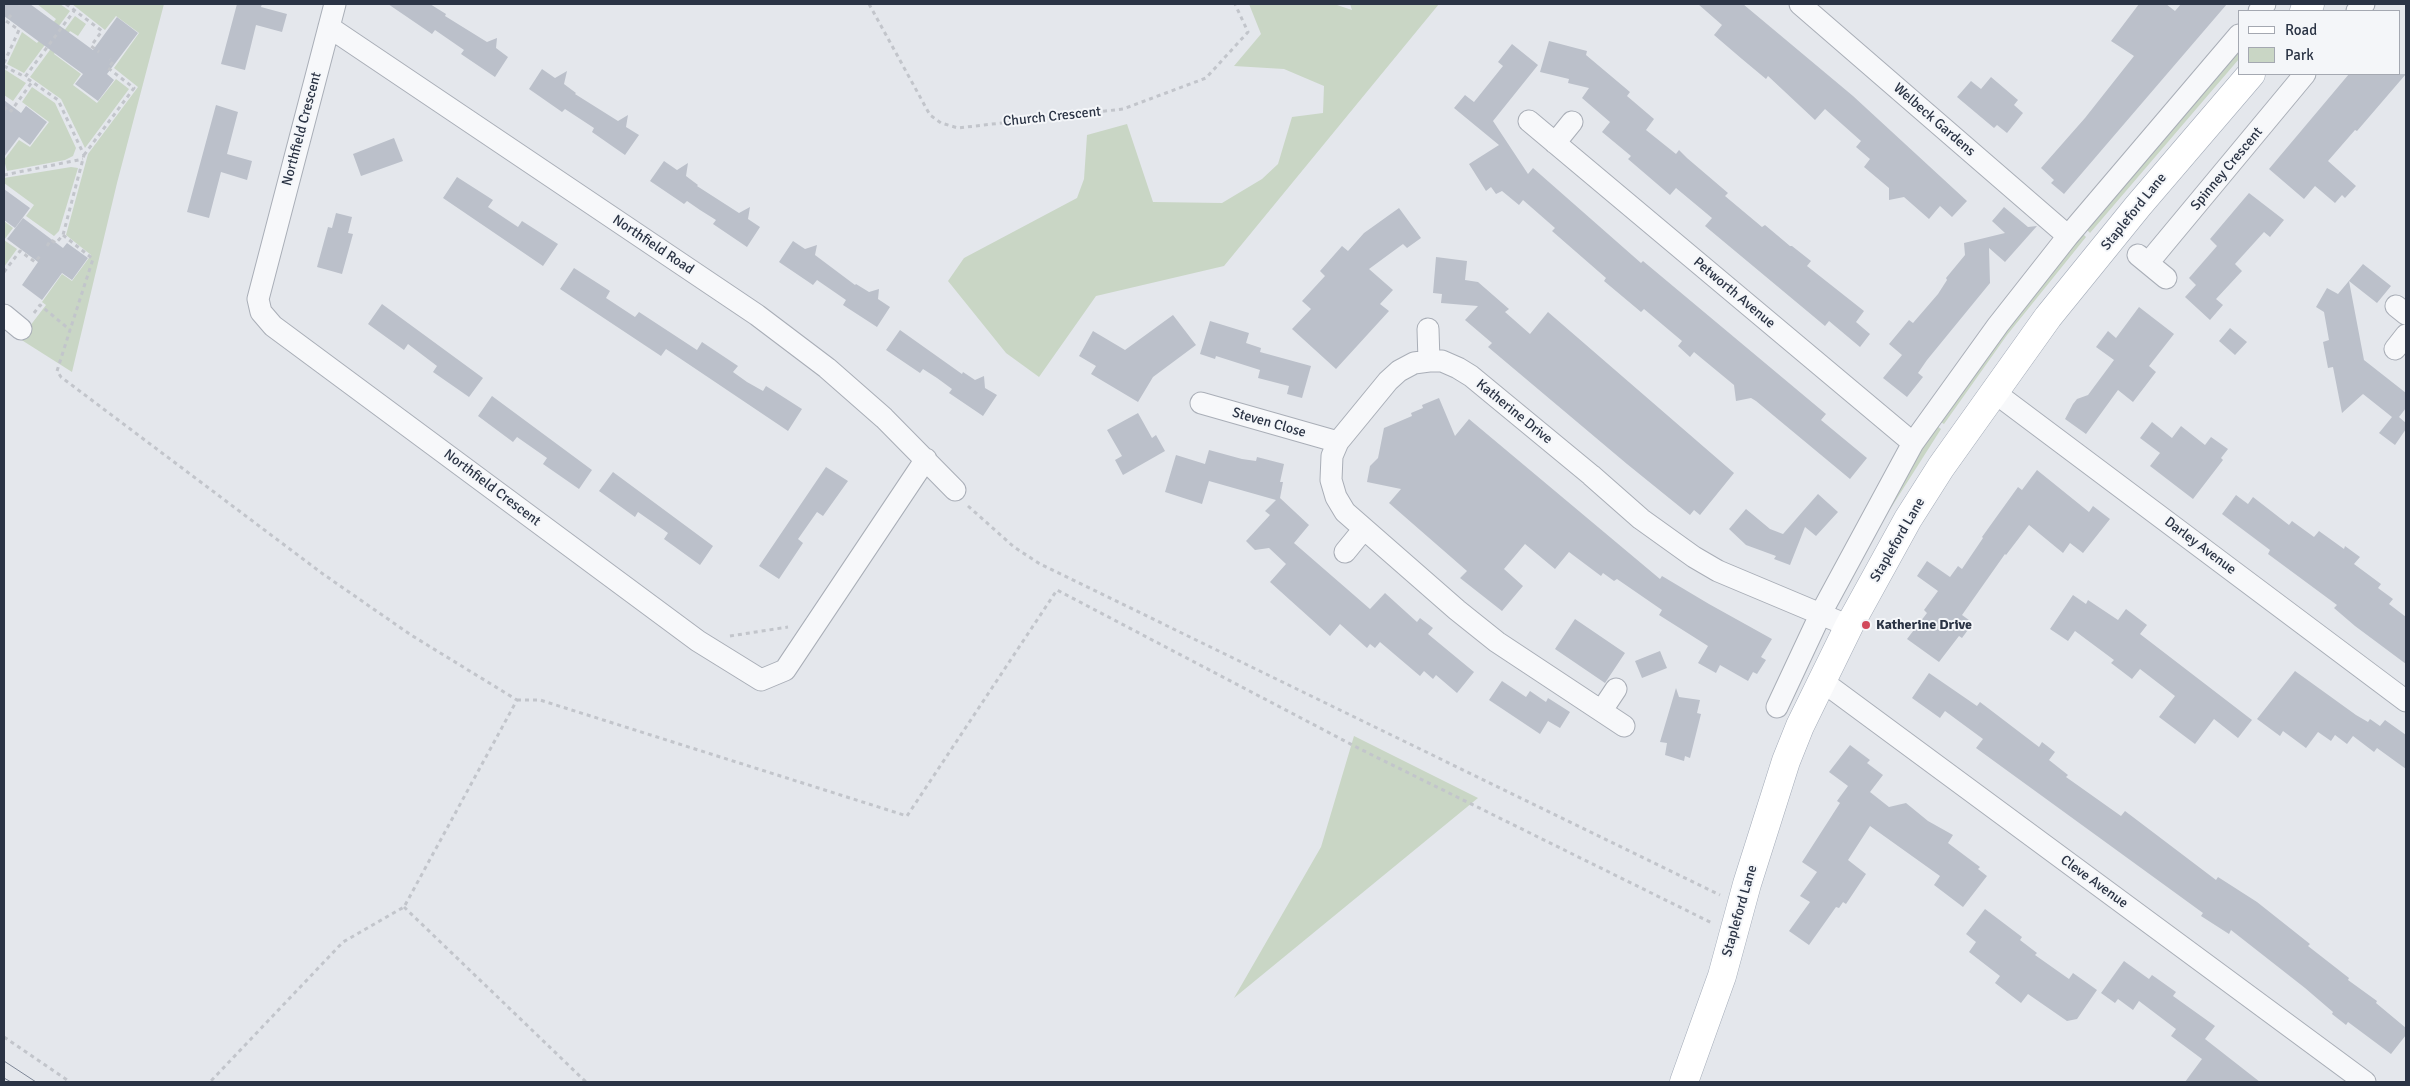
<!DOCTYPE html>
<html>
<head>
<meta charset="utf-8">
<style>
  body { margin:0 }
  #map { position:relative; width:2410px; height:1086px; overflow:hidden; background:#e4e7ec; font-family:Signika,sans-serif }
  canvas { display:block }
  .frame { position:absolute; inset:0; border:5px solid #2b3445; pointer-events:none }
  .legend { position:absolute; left:2238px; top:10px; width:162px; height:65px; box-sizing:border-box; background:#f4f6f9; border:1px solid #a4a8b1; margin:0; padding:6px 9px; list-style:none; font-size:15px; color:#2b3445 }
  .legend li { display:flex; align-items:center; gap:10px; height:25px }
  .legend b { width:25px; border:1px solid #a4a8b1 }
</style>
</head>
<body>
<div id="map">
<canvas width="2410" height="1086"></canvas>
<div class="frame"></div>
<ul class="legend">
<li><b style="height:6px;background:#fff"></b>Road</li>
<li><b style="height:14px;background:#c9d6c5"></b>Park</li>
</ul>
</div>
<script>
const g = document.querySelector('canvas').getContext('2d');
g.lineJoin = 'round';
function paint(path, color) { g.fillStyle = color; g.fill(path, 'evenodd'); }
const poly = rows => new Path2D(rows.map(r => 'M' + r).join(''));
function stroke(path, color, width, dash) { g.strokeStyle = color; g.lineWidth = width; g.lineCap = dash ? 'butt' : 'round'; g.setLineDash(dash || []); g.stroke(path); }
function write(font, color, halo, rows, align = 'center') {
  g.font = font + ' Signika,sans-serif'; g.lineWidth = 4; g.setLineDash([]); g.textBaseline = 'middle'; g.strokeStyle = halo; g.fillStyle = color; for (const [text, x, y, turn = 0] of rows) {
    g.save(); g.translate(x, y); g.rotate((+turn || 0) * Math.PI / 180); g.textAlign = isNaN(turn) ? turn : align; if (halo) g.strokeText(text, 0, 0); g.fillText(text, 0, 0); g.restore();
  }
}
paint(poly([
  [37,4,60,4,70,11,24,73,7,64,22,32,37,43,56,19],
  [72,4,164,4,117,183,72,372,20,339,46,305,42,302,62,274,72,281,91,255,66,235,88,154,138,87,114,68,139,33,116,16,105,30],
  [1249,4,1334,4,1352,10,1350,4,1439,4,1224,266,1096,296,1039,377,1006,353,948,281,964,258,1077,198,1084,179,1087,135,1127,124,1153,202,1222,203,1262,179,1278,164,1292,117,1323,113,1324,86,1284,69,1234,66,1261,34],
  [75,16,86,24,78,36,70,31,54,54,81,74,73,85,97,103,116,79,129,89,85,148,61,99,30,77],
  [2239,48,2239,59,2090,233,2086,229],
  [4,69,26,83,13,101,4,95],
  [32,87,55,103,76,148,73,156,65,160,7,171,4,160,19,140,30,147,49,122,22,102],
  [71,167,78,168,59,231,54,236,26,216,34,205,4,183,4,178],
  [4,221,13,228,4,240,17,249,4,267],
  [2082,233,2086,237,2007,335,1944,424,1939,421,1957,394],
  [1937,426,1941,429,1868,544,1904,475],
  [1354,736,1478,798,1234,998,1321,847]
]), '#c9d6c5');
paint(poly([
  [4,4,30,4,93,50,117,17,138,33,107,74,114,80,98,101,75,84,83,74,4,16],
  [237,4,262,4,261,7,287,14,282,32,256,25,245,70,221,64],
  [388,4,430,4,446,14,445,16,487,42,497,38,496,48,508,57,495,77,461,54,464,50,435,30,432,34],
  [1698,4,1743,4,1853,96,1967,201,1952,217,1940,206,1929,219,1904,197,1889,200,1889,188,1864,167,1870,159,1856,147,1861,141,1825,109,1815,120,1768,76,1766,79,1742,59,1714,35,1722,25],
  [2139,4,2166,4,2175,11,2181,4,2227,4,2064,194,2051,183,2054,180,2041,168,2085,118,2134,56,2111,41],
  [1549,41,1587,51,1586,55,1630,92,1627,96,1654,119,1646,130,1676,154,1679,150,1687,158,1728,193,1725,196,1762,227,1765,225,1790,246,1792,246,1811,261,1807,266,1864,311,1856,322,1870,334,1860,347,1829,321,1825,326,1705,226,1712,218,1676,188,1670,195,1628,159,1631,156,1602,132,1610,122,1582,98,1589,88,1568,83,1569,79,1540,72],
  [1512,44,1538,65,1493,121,1528,174,1533,168,1641,263,1643,261,1826,414,1821,420,1867,458,1850,479,1756,401,1751,398,1736,401,1734,385,1694,352,1690,357,1678,346,1682,341,1644,309,1641,312,1604,281,1606,278,1552,231,1555,228,1523,200,1519,205,1502,191,1496,194,1491,187,1486,191,1469,164,1499,145,1454,108,1465,95,1474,102,1503,66,1498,62],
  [542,69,555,78,567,71,564,84,576,93,575,94,618,121,628,115,626,127,639,135,625,155,592,132,594,128,565,109,562,112,529,89],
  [2349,74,2406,74,2357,131,2355,130,2328,161,2356,186,2345,198,2342,195,2335,203,2315,186,2304,199,2269,169],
  [1991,77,2018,100,2014,105,2023,113,2007,133,1997,125,1994,128,1957,97,1971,81,1981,89],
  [4,100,21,113,26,106,47,122,30,145,19,137,4,157],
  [216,105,238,112,227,154,252,161,247,180,221,172,209,218,187,212],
  [394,138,403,161,361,176,353,154],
  [664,161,677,170,688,163,686,176,698,185,697,186,739,213,750,207,748,219,760,227,747,247,713,224,716,220,700,210,687,201,684,204,650,181],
  [457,177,493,200,488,207,518,227,522,221,558,244,543,266,443,198],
  [4,189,30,208,15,228,4,220],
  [2249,193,2284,220,2270,237,2264,232,2235,264,2242,271,2216,299,2223,305,2210,320,2185,297,2196,285,2189,278,2217,246,2210,239],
  [2004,207,2028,227,2037,226,2005,262,1989,248,1990,283,1927,360,1918,373,1923,377,1907,397,1883,378,1902,355,1889,344,1909,320,1913,323,1938,294,1947,280,1946,278,1965,255,1964,243,2005,233,1992,221],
  [1399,208,1421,238,1407,248,1403,244,1369,269,1393,290,1380,304,1389,311,1336,369,1292,329,1311,309,1302,301,1325,276,1320,271,1342,246,1348,251,1364,233],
  [336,213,352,217,348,233,353,234,342,274,317,267,328,227,332,228],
  [23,218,63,248,67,243,88,258,72,280,62,273,42,300,22,285,38,262,7,239],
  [793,241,805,249,817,245,815,255,855,285,856,284,869,292,879,289,878,299,890,307,877,327,843,305,846,300,817,280,813,285,779,262],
  [1436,257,1467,261,1465,280,1478,282,1509,309,1505,312,1530,334,1548,312,1734,473,1700,515,1694,510,1690,515,1627,464,1488,347,1492,343,1465,320,1478,306,1441,303,1442,294,1433,293],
  [2363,264,2391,286,2377,303,2349,281,2364,360,2406,393,2406,408,2399,417,2406,423,2406,429,2395,445,2379,433,2392,417,2363,394,2342,413,2333,367,2328,368,2323,342,2329,340,2324,312,2316,307,2327,288,2338,294],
  [574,268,610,291,606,298,635,317,639,312,697,350,702,342,738,366,733,372,747,382,763,391,766,386,802,409,788,431,666,349,661,356,560,289],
  [382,304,483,378,469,397,433,372,437,366,408,344,404,350,368,324],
  [2139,307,2174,334,2149,366,2156,372,2133,402,2118,390,2086,434,2065,419,2073,404,2077,399,2088,395,2114,360,2096,347,2108,331,2116,338],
  [1173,315,1196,345,1153,377,1138,402,1091,374,1096,366,1079,356,1093,331,1125,350],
  [1210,321,1249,333,1246,343,1261,348,1260,352,1311,366,1302,398,1287,394,1289,386,1258,378,1260,370,1216,356,1215,359,1200,354],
  [2230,328,2247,342,2235,355,2219,341],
  [900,330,962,374,963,372,975,380,984,376,985,388,997,395,983,416,949,393,952,389,937,378,923,369,920,373,886,350],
  [492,396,592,470,579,489,543,464,547,458,517,437,513,442,478,416],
  [1439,398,1455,436,1469,419,1660,579,1662,576,1709,604,1772,639,1761,657,1766,660,1757,674,1753,672,1748,681,1720,665,1716,673,1698,663,1708,646,1659,615,1662,610,1617,579,1614,581,1603,573,1601,576,1569,552,1555,569,1525,544,1504,569,1523,586,1502,611,1460,578,1467,571,1389,503,1401,489,1367,482,1370,466,1378,458,1384,428,1412,416,1411,413,1423,408,1422,405],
  [1138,413,1152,438,1156,435,1165,451,1123,475,1115,460,1122,456,1107,430],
  [2152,422,2172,438,2181,426,2205,445,2211,437,2228,449,2221,458,2223,460,2193,499,2150,466,2160,453,2140,438],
  [1209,450,1242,459,1256,461,1257,457,1284,464,1280,482,1283,482,1280,498,1309,525,1294,543,1370,609,1385,593,1417,622,1420,618,1433,628,1428,634,1474,672,1457,693,1436,675,1433,679,1424,671,1420,676,1380,642,1375,648,1370,644,1367,648,1340,624,1330,636,1270,582,1286,564,1269,548,1255,550,1246,541,1270,515,1265,511,1276,500,1209,481,1202,504,1165,492,1176,455,1205,464],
  [826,467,848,481,823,516,817,512,798,539,803,543,779,579,759,566],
  [2037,470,2089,512,2093,506,2110,519,2083,553,2070,543,2063,553,2029,525,2006,555,2005,554,1962,615,1973,623,1962,638,1959,636,1939,662,1907,639,1927,613,1924,610,1938,591,1917,576,1927,561,1950,577,1958,566,1962,569,1983,538,1982,537,2018,487,2022,490],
  [613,472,713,546,700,565,664,539,668,533,638,512,635,517,599,491],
  [1818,494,1838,512,1816,536,1805,527,1790,565,1774,559,1776,556,1746,545,1729,529,1746,509,1770,529,1783,534],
  [2236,495,2248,504,2253,497,2289,525,2292,521,2314,537,2319,531,2344,549,2345,546,2360,557,2354,564,2381,584,2378,588,2393,599,2389,604,2406,617,2406,664,2355,626,2334,608,2337,605,2268,554,2270,550,2222,514],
  [2073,595,2086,604,2088,600,2118,620,2126,609,2147,625,2140,634,2252,720,2238,738,2214,719,2195,744,2159,717,2175,696,2140,669,2132,679,2111,663,2114,660,2075,631,2068,641,2050,629],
  [1575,619,1625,653,1605,683,1555,649],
  [1660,651,1667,668,1642,678,1635,661],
  [2295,671,2356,715,2368,722,2370,719,2380,726,2385,720,2406,735,2406,769,2377,748,2374,752,2353,736,2347,744,2335,735,2331,741,2318,732,2306,748,2283,731,2280,736,2257,719],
  [1929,673,1977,706,1980,702,2039,747,2042,742,2055,752,2049,760,2068,775,2066,777,2121,816,2125,811,2216,880,2218,877,2257,902,2310,944,2308,946,2349,978,2348,980,2377,1001,2376,1003,2406,1028,2406,1035,2391,1054,2348,1022,2346,1025,2332,1014,2333,1012,2305,988,2231,930,2229,934,2201,916,2203,913,1976,748,1983,739,1945,711,1940,718,1912,698],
  [1502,681,1526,697,1530,691,1546,702,1548,698,1570,712,1560,728,1548,721,1540,734,1489,700],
  [1676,688,1679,697,1700,700,1697,713,1701,714,1690,758,1685,756,1684,761,1665,755,1667,743,1660,742],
  [1850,745,1870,760,1867,763,1883,775,1870,792,1889,807,1906,803,1928,821,1953,835,1948,843,1980,867,1978,869,1987,876,1963,907,1934,885,1940,876,1870,826,1848,860,1866,874,1846,904,1843,902,1839,908,1836,907,1809,945,1789,931,1810,902,1800,896,1817,872,1802,862,1840,803,1837,801,1848,786,1829,772],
  [1985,909,2022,937,2020,940,2037,953,2035,955,2069,979,2073,973,2097,990,2077,1019,2067,1021,2028,994,2021,1003,1995,983,2000,976,1969,952,1976,942,1966,934],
  [2124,961,2149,979,2152,975,2176,992,2173,996,2215,1026,2205,1039,2260,1082,2185,1082,2202,1059,2171,1036,2176,1029,2139,1001,2133,1010,2118,999,2115,1003,2101,993]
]), '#bbc0ca');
const minor = poly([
  [335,4,258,299,261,312,273,326,698,641,761,680,785,670,926,459],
  [1800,4,2068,236],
  [2259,11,2265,4],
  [2357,11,2364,4],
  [329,27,757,315,827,368,884,418,955,490],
  [1529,121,1913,443],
  [1555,143,1572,122],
  [2138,255,2166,278],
  [2148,263,2305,74],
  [2396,306,2406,314],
  [4,315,21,329],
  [1428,329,1429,361],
  [2395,349,2406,335],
  [1994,392,2406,701],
  [1201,403,1338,442],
  [1345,552,1363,530],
  [1822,681,2365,1082],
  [1777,707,1821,613,1913,443,1998,325,2068,236,2239,35],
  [1602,710,1616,689],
  [1624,726,1497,642,1457,610,1345,512,1336,497,1331,480,1332,456,1338,442,1388,381,1399,371,1414,363,1429,361,1442,361,1458,368,1471,376,1591,475,1641,519,1694,557,1718,571,1849,626]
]);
const major = poly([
  [2304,11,2310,4],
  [1684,1082,1722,976,1747,884,1786,761,1800,726,1849,626,1908,519,1941,467,2048,317,2138,206,2251,74]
]);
stroke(minor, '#a9aeb7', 23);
stroke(major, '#a3abb8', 29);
stroke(poly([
  [66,4,102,31,91,46,99,52],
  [869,4,930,115,941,123,958,128,1123,109,1206,78,1248,32,1235,4],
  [18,5,19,4],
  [4,63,19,30,6,21,11,15],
  [4,66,25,77],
  [4,110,7,107,11,111,32,82],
  [84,155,134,88,108,68,113,62,110,59],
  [4,175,83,159],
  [63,235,93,259,70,330],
  [47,246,51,240,56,243,63,235,84,155,58,100,25,77,74,11],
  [4,272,20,251,35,262,40,256],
  [34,313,40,305,70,330,57,371,61,377,323,574,411,635,517,700,404,907,343,942,210,1082],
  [968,506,1014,547,1040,564,1720,895],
  [730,636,788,627],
  [517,700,540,700,907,816,1057,590,1362,750,1712,923],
  [404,907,586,1082],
  [4,1037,70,1082]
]), '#c2c5cb', 3, [4, 4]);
stroke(minor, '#f7f8fa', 21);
stroke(major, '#fff', 28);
stroke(poly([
  [4,1061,36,1082],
  [4,1078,11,1082]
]), '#7d8696', 1);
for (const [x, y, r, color] of [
  [1866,625,5,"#d1495b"]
]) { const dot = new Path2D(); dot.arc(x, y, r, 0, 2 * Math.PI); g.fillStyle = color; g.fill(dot); stroke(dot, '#f4f6f9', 2); }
write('14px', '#2b3445', '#f4f6f9', [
  ["Church Crescent",1052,117,-6],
  ["Welbeck Gardens",1934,120,41],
  ["Northfield Crescent",302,129,-75],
  ["Spinney Crescent",2227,169,-50],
  ["Stapleford Lane",2134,212,-51],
  ["Northfield Road",653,245,34],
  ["Petworth Avenue",1734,293,40],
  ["Katherine Drive",1514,412,39],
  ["Steven Close",1269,423,16],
  ["Northfield Crescent",492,488,37],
  ["Stapleford Lane",1898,540,-60],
  ["Darley Avenue",2200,546,37],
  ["Cleve Avenue",2094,882,36],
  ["Stapleford Lane",1740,911,-74]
]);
write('bold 14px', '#2b3445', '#f4f6f9', [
  ["Katherine Drive",1876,625]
], 'left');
</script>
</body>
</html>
